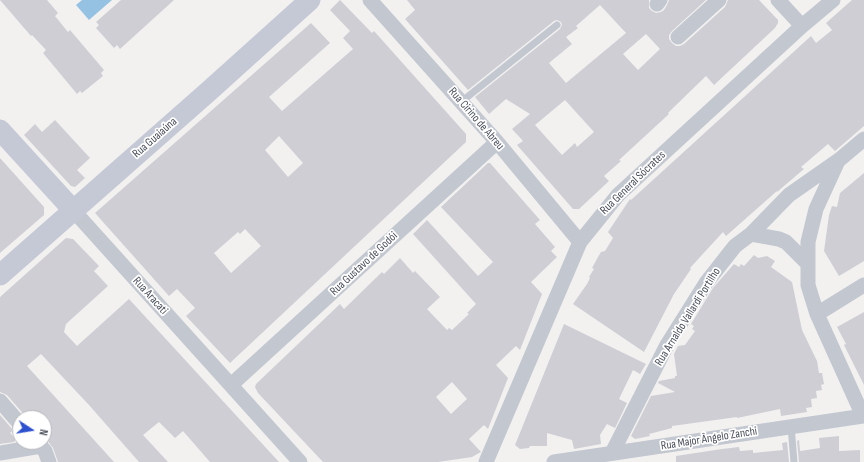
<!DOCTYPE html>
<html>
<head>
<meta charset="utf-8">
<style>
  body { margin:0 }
  #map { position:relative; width:864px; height:462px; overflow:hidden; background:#f2f1f0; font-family:"Sofia Sans Condensed",sans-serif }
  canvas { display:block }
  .north { position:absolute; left:12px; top:410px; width:40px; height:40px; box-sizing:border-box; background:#fff; border:1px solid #b7b9bd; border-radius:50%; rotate:102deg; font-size:11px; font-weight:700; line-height:16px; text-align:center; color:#4a4f5b }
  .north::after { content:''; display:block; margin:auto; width:14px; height:18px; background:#2d50cf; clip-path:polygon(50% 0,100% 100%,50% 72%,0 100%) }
</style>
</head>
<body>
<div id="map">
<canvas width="864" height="462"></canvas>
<div class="north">N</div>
</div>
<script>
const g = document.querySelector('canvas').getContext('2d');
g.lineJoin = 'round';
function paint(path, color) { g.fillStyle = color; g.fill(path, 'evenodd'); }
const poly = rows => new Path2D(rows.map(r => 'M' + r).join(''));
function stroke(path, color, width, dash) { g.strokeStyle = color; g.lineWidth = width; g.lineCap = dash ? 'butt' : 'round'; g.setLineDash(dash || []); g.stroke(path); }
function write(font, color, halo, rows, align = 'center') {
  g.font = font + ' "Sofia Sans Condensed",sans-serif'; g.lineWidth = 3.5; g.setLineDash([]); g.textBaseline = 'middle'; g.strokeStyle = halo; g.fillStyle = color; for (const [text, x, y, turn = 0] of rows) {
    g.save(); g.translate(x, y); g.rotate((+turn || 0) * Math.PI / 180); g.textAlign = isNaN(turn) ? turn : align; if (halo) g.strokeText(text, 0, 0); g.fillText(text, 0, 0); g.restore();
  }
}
paint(poly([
  [82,0,112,0,89,20,76,5]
]), '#95c2e3');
paint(poly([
  [0,0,47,0,58,13,55,16,68,32,70,30,104,70,101,73,103,76,82,93,80,91,77,94,43,53,46,50,32,35,31,36],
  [121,0,174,0,120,49,117,45,114,48,96,28,99,25,96,22],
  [340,0,372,33,374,31,466,134,466,142,230,363,186,316,195,308,177,289,169,296,95,213,311,23,330,43,269,97,282,111,353,49,343,38,350,31,330,10],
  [279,136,303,163,288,177,265,150],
  [245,229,261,246,231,273,214,253,238,232,240,234],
  [407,0,649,0,649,8,652,11,656,13,661,12,664,10,667,5,669,0,706,0,672,31,669,35,669,39,672,43,676,46,680,46,684,44,725,7,728,0,759,0,778,20,778,23,775,28,714,85,706,76,673,108,668,113,669,114,619,160,621,161,604,176,609,181,579,209,573,209,517,145,523,141,512,129,530,114,506,99,489,114,475,97,560,29,562,25,561,22,557,20,554,21,468,90,405,19,415,10],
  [600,5,626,33,566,83,549,63,572,44,566,37,578,28,576,26],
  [646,34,660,49,638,70,623,54],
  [565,100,594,132,577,147,575,143,562,155,535,125],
  [852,0,864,0,864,126,835,151,828,144,801,167,804,169,777,192,777,191,726,236,723,232,690,268,691,269,674,294,644,352,573,304,587,284,590,278,589,277,594,269,592,268,598,257,601,252,605,251,613,238,608,232,630,199,631,200,811,36,816,43,832,30,826,23],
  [55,120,90,158,77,170,85,178,75,187,71,186,24,135,35,124,42,132],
  [0,158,44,207,44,215,0,253],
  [488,163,490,163,540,220,535,224,555,247,551,251,557,257,531,282,542,294,520,350,516,346,496,365,508,378,488,429,484,425,469,439,481,452,472,457,438,462,323,462,258,393,255,387,256,384,340,304,344,309,382,272,384,274,400,258,413,273,415,271,440,297,427,309,447,330,449,328,452,330,469,314,467,313,476,304,413,234,427,220,478,276,493,262,441,207],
  [452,382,467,399,451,414,436,397],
  [864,173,864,261,839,276,824,251,829,215,832,206,837,207,840,193],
  [66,238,73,239,99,266,94,271,108,286,66,324,64,332,77,346,129,299,279,462,210,462,183,431,175,438,159,422,143,435,168,462,139,462,89,405,41,354,27,366,114,462,58,462,53,448,44,436,44,418,27,418,7,395,0,392,0,297],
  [754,255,758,258,767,256,775,261,771,267,792,282,802,330,817,361,819,373,822,373,824,384,821,385,822,390,816,391,817,398,811,399,812,407,806,408,807,412,781,416,780,409,737,418,737,417,672,426,672,428,649,434,650,436,635,439,631,436,651,396,675,392,658,383,659,381,675,378,675,376,677,376,674,354,678,346,685,345,695,331,692,329,694,326,691,324,713,288,734,264,739,267,741,264,744,266],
  [864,312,864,385,844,345,846,344,837,327],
  [564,324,646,364,640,374,633,370,619,399,627,403,615,428,607,424,600,435,601,444,574,449,572,440,547,433,547,446,530,446,529,448,520,449,515,445],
  [0,415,13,430,10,433,16,439,14,442,0,444],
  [839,436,839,451,860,450,860,462,799,462,797,441,799,440,800,451,820,448,819,438],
  [787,442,789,462,676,462,676,456,722,449,739,447,740,451,753,450,753,453,783,450,782,443]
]), '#ceced4');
stroke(poly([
  [461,102,557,25],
  [791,426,794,462]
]), '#c2c7d0', 7);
stroke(poly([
  [370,0,497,142,580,242],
  [778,0,802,26],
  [657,4,660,0],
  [678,37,719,0],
  [838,161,816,209,808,242,808,285,817,314,863,416],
  [73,210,300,462],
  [751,234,779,239,786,242,807,263],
  [817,314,864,285],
  [231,385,497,142],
  [0,401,20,424],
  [37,442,45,451,49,462],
  [0,453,41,446],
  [612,453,667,345,706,283,735,246,751,234,789,195,839,160,864,139],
  [486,462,580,242,618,195,802,26,833,0],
  [554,462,864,416]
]), '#c2c7d0', 15);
stroke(poly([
  [0,130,73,210],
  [0,275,209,91,310,0]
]), '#c5c9d6', 21);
write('12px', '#4a4f5b', '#fff', [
  ["Rua Cirino de Abreu",476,119,49],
  ["Rua Guaiaúna",155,138,-41],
  ["Rua General Sócrates",633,183,-44],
  ["Rua Gustavo de Godói",364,264,-43],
  ["Rua Aracati",150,296,48],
  ["Rua Arnaldo Vallardi Portilho",688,317,-58],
  ["Rua Major Ângelo Zanchi",709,439,-9]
]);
</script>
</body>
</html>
